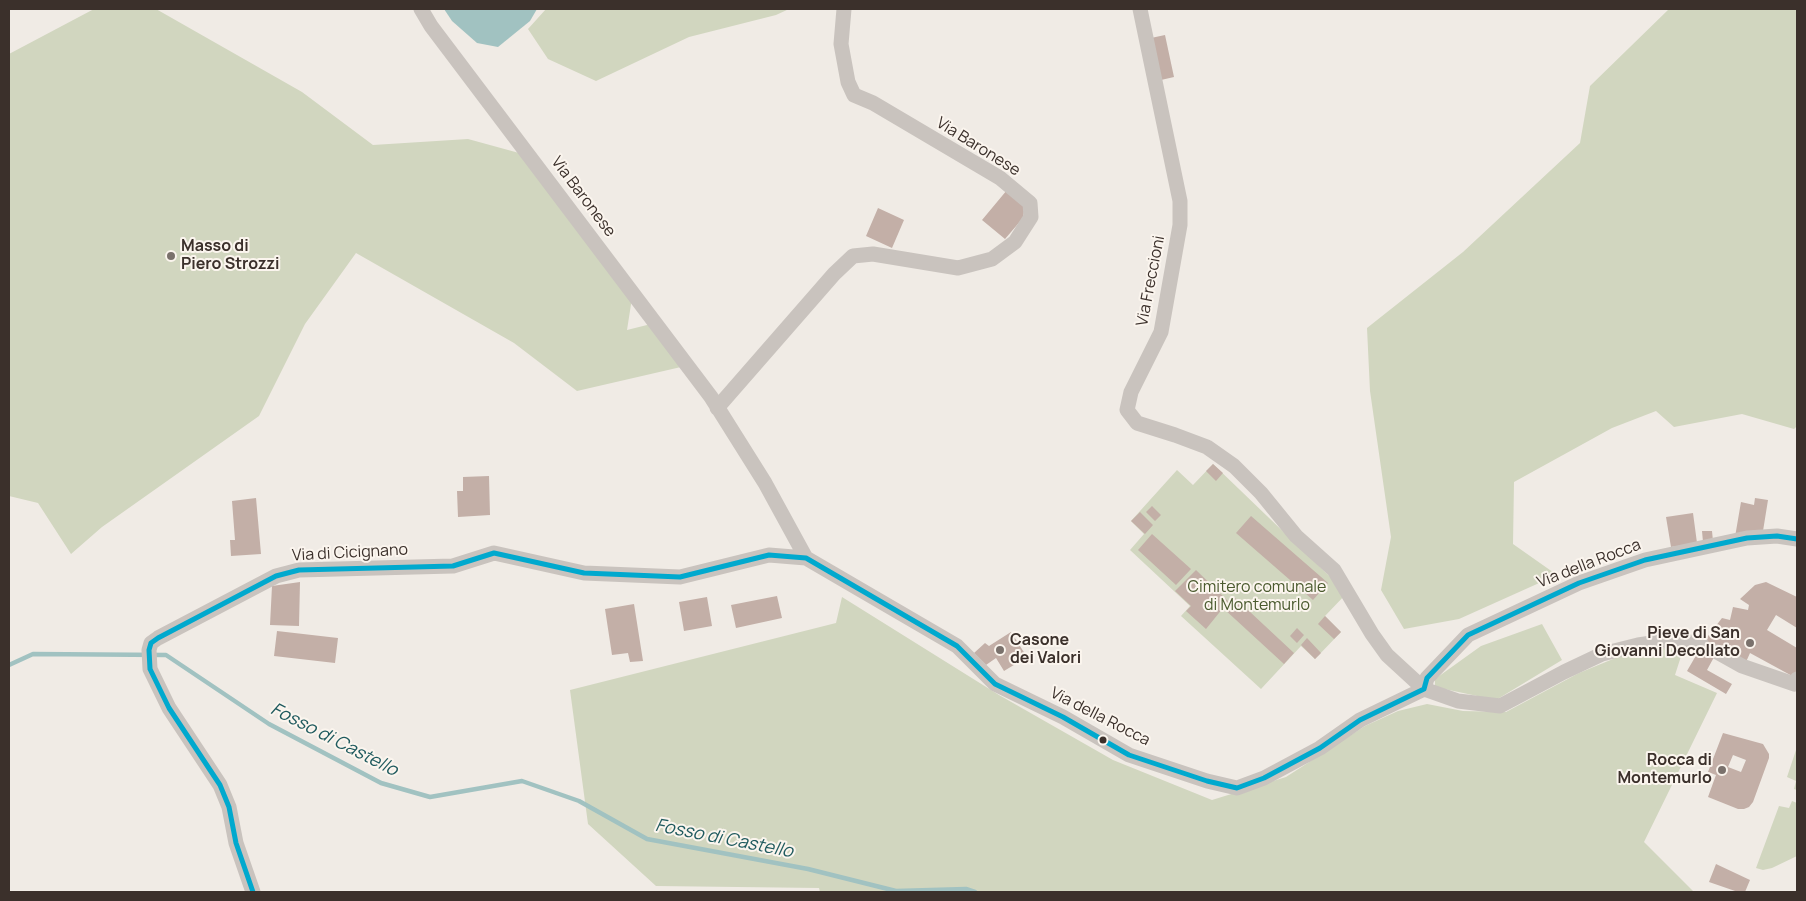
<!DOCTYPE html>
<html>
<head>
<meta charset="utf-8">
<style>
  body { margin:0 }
  #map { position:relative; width:1806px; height:901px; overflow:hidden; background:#f0ebe5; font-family:Manrope,sans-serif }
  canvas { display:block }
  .frame { position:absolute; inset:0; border:10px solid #3b302b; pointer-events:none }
</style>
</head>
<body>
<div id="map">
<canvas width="1806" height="901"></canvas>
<div class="frame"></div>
</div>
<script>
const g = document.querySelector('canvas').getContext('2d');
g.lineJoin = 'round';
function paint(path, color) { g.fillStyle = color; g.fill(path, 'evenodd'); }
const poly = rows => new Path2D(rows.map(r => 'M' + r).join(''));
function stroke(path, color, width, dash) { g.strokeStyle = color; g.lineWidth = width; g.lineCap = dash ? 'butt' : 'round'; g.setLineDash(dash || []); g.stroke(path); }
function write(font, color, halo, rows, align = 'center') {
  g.font = font + ' Manrope,sans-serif'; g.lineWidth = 4; g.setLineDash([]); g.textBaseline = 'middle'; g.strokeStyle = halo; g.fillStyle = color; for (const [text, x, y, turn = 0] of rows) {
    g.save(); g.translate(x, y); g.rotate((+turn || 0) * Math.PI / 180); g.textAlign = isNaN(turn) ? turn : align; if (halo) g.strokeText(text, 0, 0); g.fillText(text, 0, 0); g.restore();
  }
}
paint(poly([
  [94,9,156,9,302,92,373,145,468,139,519,153,632,298,627,330,651,324,681,367,577,391,514,343,356,253,305,324,259,416,102,527,71,554,38,503,9,496,9,54],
  [546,9,789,9,776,15,689,37,596,81,548,59,528,29],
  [1669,9,1797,9,1797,426,1794,429,1742,414,1674,427,1656,411,1612,428,1514,482,1513,544,1557,575,1459,619,1404,629,1381,590,1391,537,1370,391,1367,328,1463,252,1580,143,1590,86],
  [1213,464,1347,593,1325,616,1341,632,1315,659,1301,646,1261,689,1181,616,1190,606,1130,550,1144,534,1131,521,1177,470,1193,485],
  [842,597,999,695,1113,760,1212,800,1286,777,1365,726,1398,711,1427,704,1463,711,1506,712,1579,673,1630,652,1684,647,1675,675,1717,693,1644,842,1694,892,820,892,819,888,656,886,588,824,570,690,836,623],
  [1542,624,1562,660,1496,700,1435,687,1435,679,1481,646],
  [1797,747,1797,790,1794,789,1796,781,1787,777],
  [1792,801,1797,803,1797,856,1772,868,1763,870,1756,868,1779,806,1789,808]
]), '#d1d6bf');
paint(poly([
  [444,9,537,9,530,21,498,47,477,43,452,21]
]), '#a1c2c1');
stroke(poly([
  [9,665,33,654,166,655,269,724,381,783,430,797,522,781,579,801,647,839,808,869,896,891,966,889,975,892]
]), '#a1c2c1', 4.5);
paint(poly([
  [1165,35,1174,77,1161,80,1151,38],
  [1007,190,1025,205,1023,218,1005,239,982,220],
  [878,208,904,220,892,248,866,236],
  [1213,464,1223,473,1216,481,1206,471],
  [489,476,490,515,458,517,457,491,463,491,463,477],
  [256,498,261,554,231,556,230,540,235,540,232,501],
  [1755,498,1768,500,1763,531,1735,537,1741,502,1754,505],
  [1152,506,1161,515,1155,521,1146,512],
  [1140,512,1153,525,1145,534,1131,521],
  [1693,513,1697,543,1671,547,1666,517],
  [1251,516,1328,583,1313,600,1236,533],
  [1702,531,1712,531,1713,541,1703,542],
  [1152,534,1191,569,1176,585,1138,550],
  [1196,570,1229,602,1234,597,1294,653,1284,664,1223,608,1206,629,1186,611,1191,606,1175,591],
  [300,582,299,626,270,625,272,586],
  [1766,582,1797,597,1797,628,1776,615,1767,630,1797,648,1797,671,1794,677,1750,653,1746,662,1719,648,1707,670,1732,684,1726,694,1687,671,1705,640,1722,618,1730,620,1733,607,1748,610,1749,605,1740,599,1755,585],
  [777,596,782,618,736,628,731,605],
  [707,597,712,626,684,631,679,602],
  [634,604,643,661,630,662,628,653,612,655,605,609],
  [1325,616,1341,632,1334,639,1318,624],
  [1297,628,1304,635,1297,643,1290,636],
  [277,631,338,638,335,663,274,656],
  [1011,632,1027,657,1004,671,996,658,986,665,974,653,985,643,989,646],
  [1307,638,1321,653,1315,659,1301,645],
  [1723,733,1763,744,1769,754,1769,758,1753,802,1749,807,1744,809,1738,809,1708,797,1716,775,1708,772],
  [1733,755,1746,760,1741,772,1728,767],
  [1716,864,1750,880,1745,892,1738,892,1709,882]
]), '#c3afa7');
stroke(poly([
  [421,9,431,26,711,397,765,483,806,558],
  [1140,9,1180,201,1180,225,1161,332,1131,392,1127,410,1137,423,1175,435,1207,447,1234,466,1261,493,1296,536,1334,570,1372,634,1387,655,1424,689,1458,701,1500,706,1564,672,1602,654,1638,645,1679,639,1702,645],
  [717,408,834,274,853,256,873,254,958,268,992,259,1015,242,1031,217,1030,203,1000,178,873,103,854,95,848,82,841,44,844,9],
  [1717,652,1742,666,1794,684,1797,679],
  [253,892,236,843,229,807,220,785,169,708,150,669,149,650,151,643,158,638,276,576,299,570,453,566,494,553,584,573,680,577,769,555,806,558,957,646,995,684,1063,717,1129,755,1207,781,1237,788,1264,778,1320,748,1360,720,1424,689,1427,678,1468,635,1579,583,1645,560,1747,538,1777,536,1797,539]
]), '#c9c3be', 15);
stroke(poly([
  [253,892,236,843,229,807,220,785,169,708,150,669,149,650,151,643,158,638,276,576,299,570,453,566,494,553,584,573,680,577,769,555,806,558,957,646,995,684,1063,717,1129,755,1207,781,1237,788,1264,778,1320,748,1360,720,1424,689,1427,678,1468,635,1579,583,1645,560,1747,538,1777,536,1797,539]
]), '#00a9ce', 5);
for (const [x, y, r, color] of [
  [171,256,5,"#7a716c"],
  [1750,643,5,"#7a716c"],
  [1000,650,5,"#7a716c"],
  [1103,740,4.5,"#3b302b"],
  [1722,770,5,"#7a716c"]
]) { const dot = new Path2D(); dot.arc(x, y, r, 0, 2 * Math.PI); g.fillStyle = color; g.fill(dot); stroke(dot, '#fbf5ee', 2); }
write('16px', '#3b302b', '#fbf5ee', [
  ["Via Baronese",978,147,32],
  ["Via Baronese",583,197,53],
  ["Via Freccioni",1151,281,-79],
  ["Via di Cicignano",350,553,-3],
  ["Via della Rocca",1589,564,-21],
  ["Via della Rocca",1100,717,27]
]);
write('bold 16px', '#3b302b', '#fbf5ee', [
  ["Masso di",181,247],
  ["Piero Strozzi",181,265],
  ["Pieve di San",1740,634,"right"],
  ["Giovanni Decollato",1740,652,"right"],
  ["Casone",1010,641],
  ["dei Valori",1010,659],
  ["Rocca di",1712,761,"right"],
  ["Montemurlo",1712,779,"right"]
], 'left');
write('16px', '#4a5a2e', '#fbf5ee', [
  ["Cimitero comunale",1257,588],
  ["di Montemurlo",1257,606]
]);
write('italic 18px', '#1f5a5e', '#fbf5ee', [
  ["Fosso di Castello",334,740,27],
  ["Fosso di Castello",724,839,11]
]);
</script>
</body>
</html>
